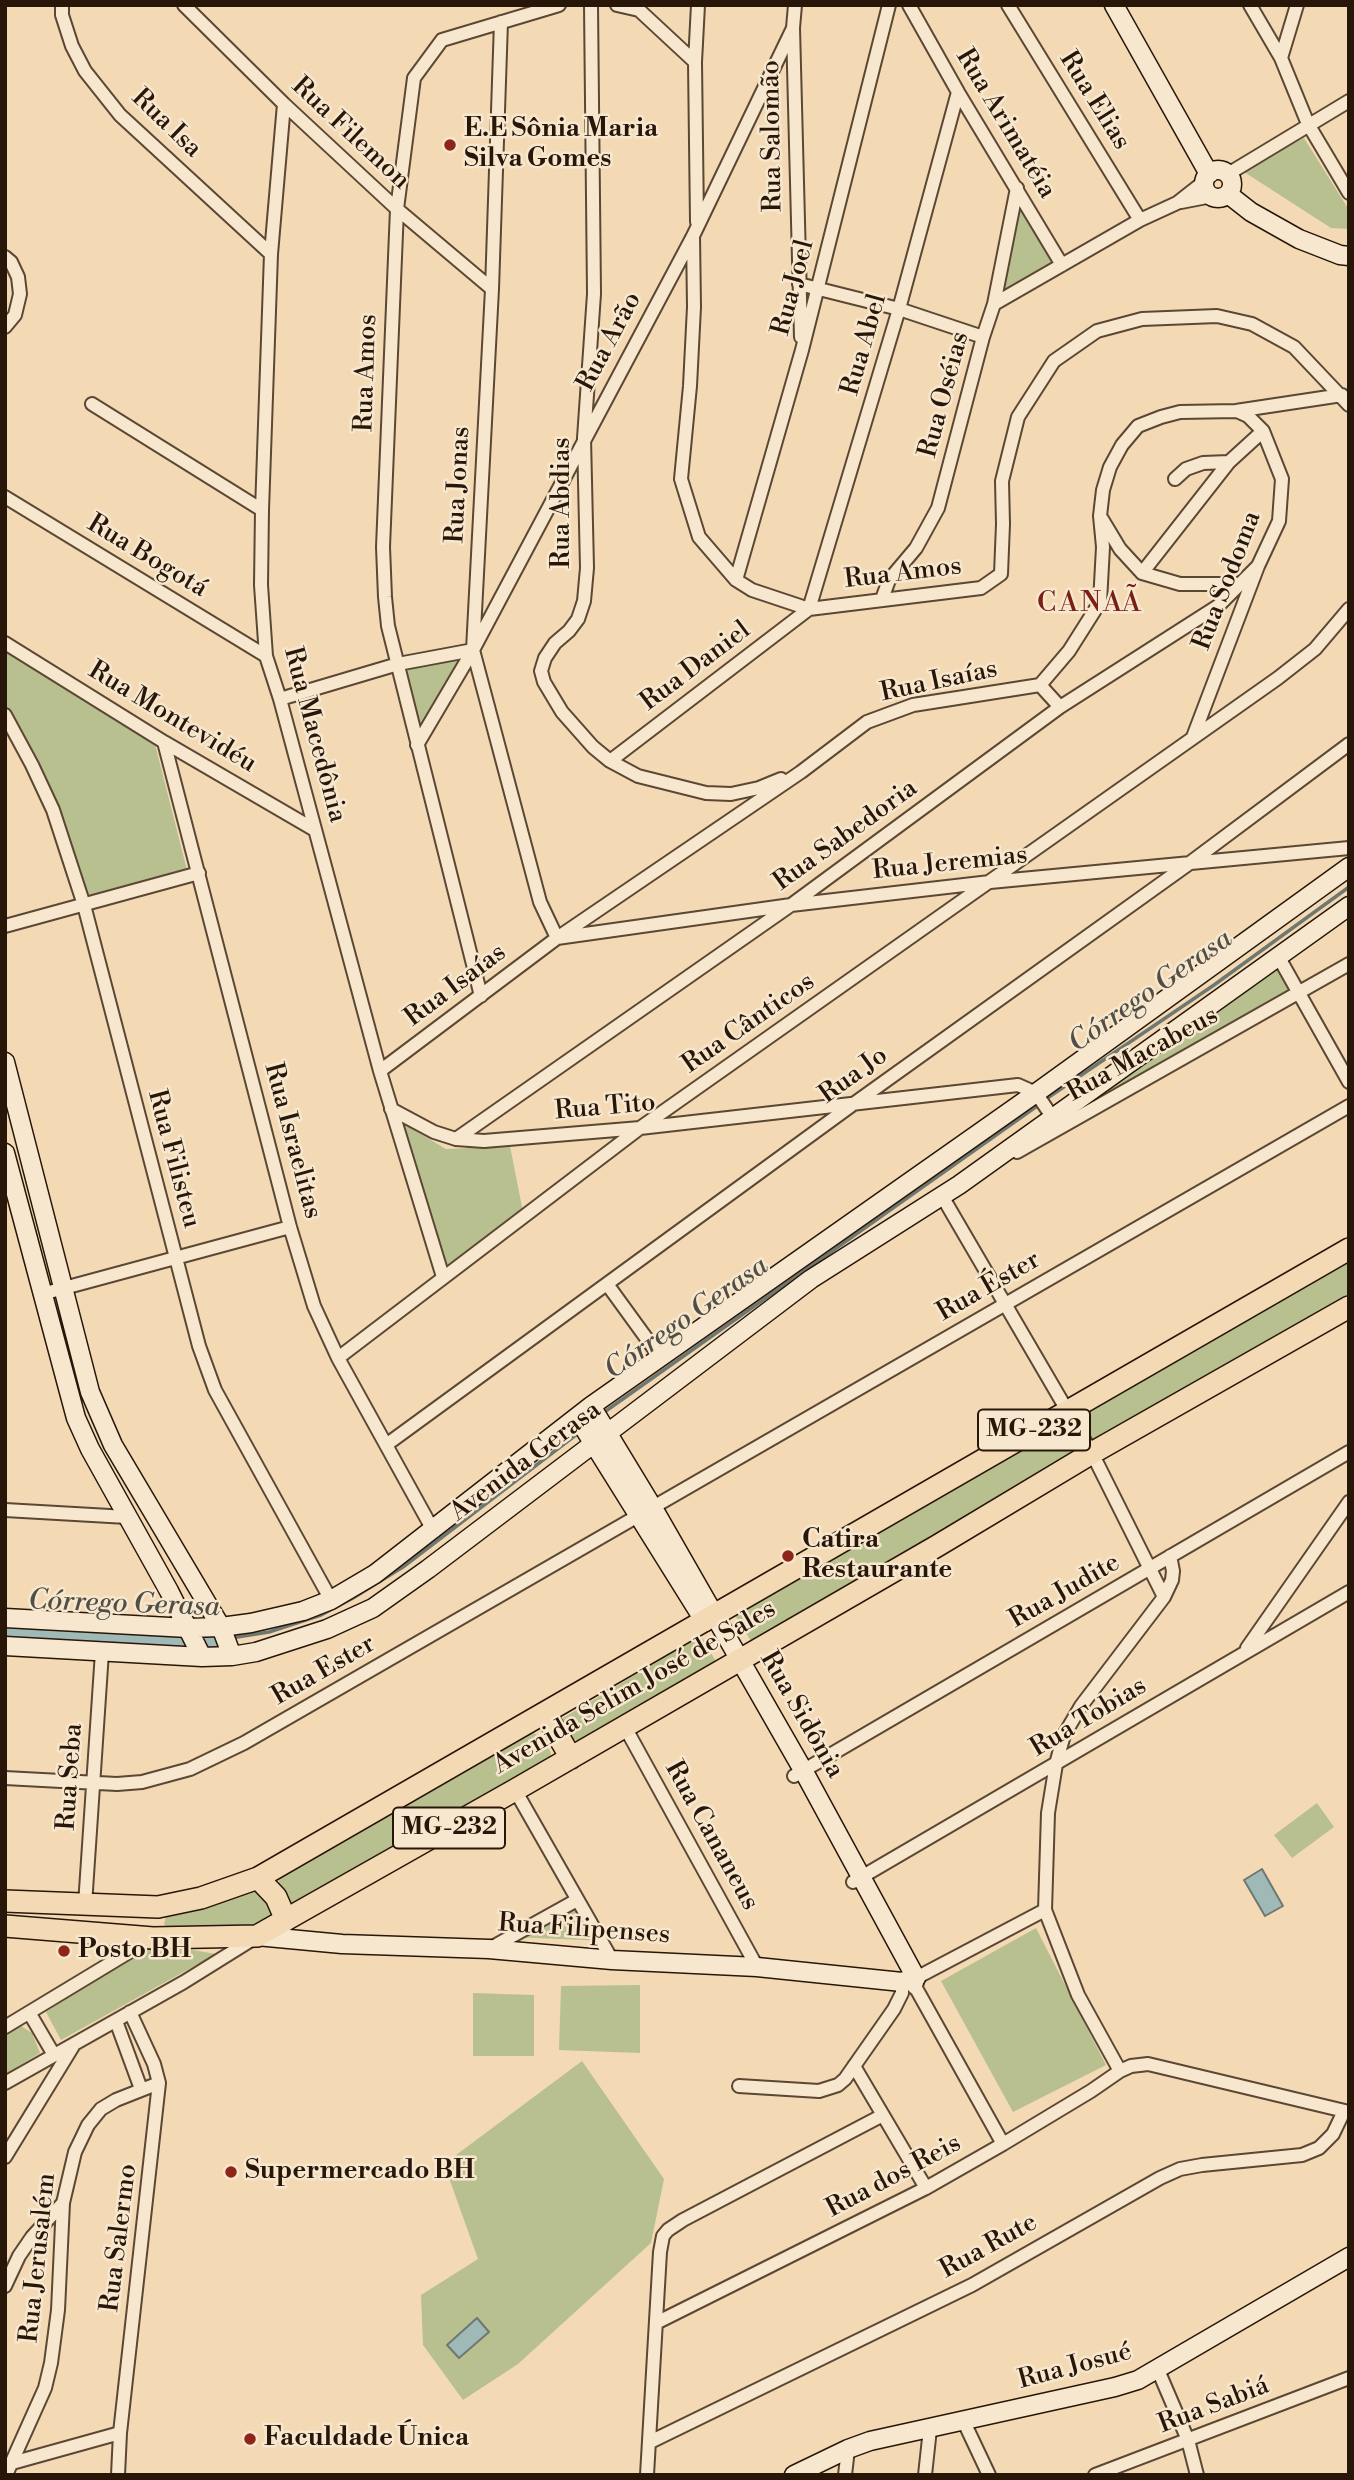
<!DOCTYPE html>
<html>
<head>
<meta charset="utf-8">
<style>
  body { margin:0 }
  #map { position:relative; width:1354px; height:2480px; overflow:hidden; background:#f3dab5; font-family:"Libre Bodoni",serif }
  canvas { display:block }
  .frame { position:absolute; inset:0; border:7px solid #281608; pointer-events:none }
</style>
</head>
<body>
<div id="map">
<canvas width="1354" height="2480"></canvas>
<div class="frame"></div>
</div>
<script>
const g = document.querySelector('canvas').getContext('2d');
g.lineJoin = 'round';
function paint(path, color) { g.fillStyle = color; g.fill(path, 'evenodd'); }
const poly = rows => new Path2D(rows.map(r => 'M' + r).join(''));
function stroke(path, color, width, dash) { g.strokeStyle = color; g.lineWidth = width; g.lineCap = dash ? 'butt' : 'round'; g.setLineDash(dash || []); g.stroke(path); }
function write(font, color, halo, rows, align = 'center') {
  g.font = font + ' "Libre Bodoni",serif'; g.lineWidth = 5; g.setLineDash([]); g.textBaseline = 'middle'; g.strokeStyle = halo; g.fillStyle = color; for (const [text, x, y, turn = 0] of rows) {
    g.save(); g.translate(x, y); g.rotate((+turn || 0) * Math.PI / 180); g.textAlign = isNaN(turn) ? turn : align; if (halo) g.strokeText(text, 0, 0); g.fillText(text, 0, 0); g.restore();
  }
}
paint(poly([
  [1304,138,1349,210,1349,229,1331,228,1241,170],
  [1019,197,1058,264,999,296],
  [5,650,155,744,187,870,87,897,55,800,5,703],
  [468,655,418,735,401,667],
  [1275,966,1290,991,1017,1149],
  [402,1123,446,1149,510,1146,523,1212,447,1270],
  [1349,1255,1349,1300,1095,1445,1075,1413],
  [1065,1419,1084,1452,751,1641,733,1612],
  [697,1638,703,1639,715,1660,715,1663,580,1742,570,1738,562,1723,563,1718],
  [533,1733,541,1736,551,1753,550,1758,297,1907,290,1905,279,1888,279,1880],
  [1317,1803,1334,1827,1292,1858,1274,1835],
  [256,1891,261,1892,275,1916,250,1929,167,1928,164,1924,166,1917,170,1914,196,1911],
  [584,1901,608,1941,512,1937],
  [1036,1928,1106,2065,1013,2112,941,1981],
  [152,1943,216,1954,61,2040,46,2012],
  [640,1985,640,2053,559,2050,561,1986],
  [473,1993,534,1995,534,2056,473,2056],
  [21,2026,32,2033,40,2053,5,2074,5,2031],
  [582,2061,664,2179,651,2243,518,2364,463,2400,423,2345,421,2295,478,2259,444,2164]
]), '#b8c090');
const water = poly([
  [1262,1869,1283,1906,1265,1916,1244,1880,1262,1869],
  [477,2318,489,2332,459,2358,447,2345,477,2318]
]);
paint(water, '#9eb9b6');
stroke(water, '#6f7870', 2);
stroke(poly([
  [1046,1099,1214,985,1349,887],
  [603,1413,1040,1104],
  [231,1638,269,1632,321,1615,353,1598,403,1567,581,1431]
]), '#6f7870', 3.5);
stroke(poly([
  [5,1628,225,1639]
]), '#9eb9b6', 21);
const street = poly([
  [62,5,62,15,72,46,85,71,120,115,271,254],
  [184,5,284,104,397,209,492,289],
  [591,5,594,294,584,438,587,568,584,601,578,619,569,631,555,643,545,658,541,671,544,682,562,712,593,747,610,761,638,776,706,793,731,794,759,788,781,779],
  [617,5,639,10,695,62],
  [795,5,793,28,801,337],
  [909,5,958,92,1062,265],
  [1008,5,1140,220],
  [1250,5,1281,58,1308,124,1349,193],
  [501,22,492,289,473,650,540,902,557,938,791,905,990,882,1349,848],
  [1281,58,1297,5],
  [284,104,271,254,262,510,261,585,266,656,280,699,380,1071,443,1277],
  [1228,174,1349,101],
  [1181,202,1212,196],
  [697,222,695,62,698,5],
  [693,236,694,307,690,386,681,479,699,537,736,580,752,590,809,609,981,588,1001,574,1003,524,1002,481,1018,417,1054,361,1097,331,1142,319,1217,316,1252,324,1294,347,1349,405],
  [5,257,11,262,18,277,20,294,15,315,5,327],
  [799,284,899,309,983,337],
  [994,304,1140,220,1177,203,1205,181],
  [92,404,262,510],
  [1175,479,1186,469,1203,463,1229,462],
  [5,497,266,656],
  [1102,519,1120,549,1142,573,1180,584,1241,584],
  [1142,573,1229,462,1263,431],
  [736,580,802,350,889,5],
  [882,599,889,580,916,548,938,508,983,337,994,304,1017,188],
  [809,609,899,309,958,92],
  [5,643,164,742,315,830],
  [1040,685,1060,707],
  [280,699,398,664,473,650],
  [5,715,32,765,53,810,84,905,199,1346,215,1390,331,1600],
  [1193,737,1258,566,1279,521,1282,479,1263,431,1248,416,1237,411],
  [164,742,290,1227,314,1306,338,1358,433,1530],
  [417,745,473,650,693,236,793,28],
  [610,761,809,609],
  [5,926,199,873],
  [1278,956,1349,1082],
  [481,996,388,626,385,597,383,547,397,209,414,78,442,40,559,5],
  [380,1071,557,938,801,772,867,722,913,705,1040,685,1069,651,1100,602,1103,547,1100,516,1103,490,1110,467,1122,445,1138,426,1161,417,1180,412,1236,411,1342,395],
  [391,1109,434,1132,456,1139,484,1141,640,1128,1018,1085,1036,1093,1053,1118],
  [456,1139,791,905,1060,707,1218,606,1258,566],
  [1017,1152,1349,964],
  [942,1196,1092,1453,1164,1597],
  [607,1284,660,1357],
  [42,1294,290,1227],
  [338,1358,640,1128,1278,678,1315,649,1349,609],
  [386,1445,852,1105,1187,865,1349,744],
  [5,1510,127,1517],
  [1247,1648,1349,1502],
  [625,1727,757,1967],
  [794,1776,1349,1452],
  [5,1778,117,1784,142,1782,190,1769,244,1743,1349,1106],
  [515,1790,612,1960],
  [853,1882,1349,1592],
  [85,1905,102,1652],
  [489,1949,577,1900],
  [908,1982,917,1990,1003,2144],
  [917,1983,916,1978,1045,1910],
  [30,2014,54,2055],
  [116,2021,141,2089],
  [5,2027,149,1940],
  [854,2066,926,2188],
  [1120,2071,1078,1995,1045,1910,1048,1813,1056,1764,1064,1735,1081,1706,1164,1597,1172,1580,1173,1571,1170,1556],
  [5,2083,184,1982,253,1939],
  [739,2086,819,2091,838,2085,845,2079,894,2009,902,1993,902,1982],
  [5,2157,73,2046],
  [5,2286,19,2256,32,2237,63,2203],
  [656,2323,926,2188,1003,2144,1091,2091,1120,2071,1131,2066,1148,2064,1349,2112],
  [1158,2370,1188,2440,1197,2475],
  [964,2422,989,2475],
  [650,2442,972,2285,1160,2178,1180,2169,1202,2165,1302,2155,1319,2148,1333,2134,1344,2111],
  [12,2463,120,2433],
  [6,2475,45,2388,51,2363,58,2310,63,2203,75,2152,88,2125,101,2109,116,2100,159,2083],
  [118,2475,120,2433,159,2083,154,2064,130,2012],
  [647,2475,660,2252,663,2236,668,2230,683,2220,883,2115],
  [845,2475,848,2449],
  [925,2475,930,2429],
  [1095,2475,1349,2378]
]);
const secondary = poly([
  [1114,5,1209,174],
  '1204 184a14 14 0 1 1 28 0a14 14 0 1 1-28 0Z',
  [1228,194,1251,212,1299,239,1340,255,1349,256],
  [5,1062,90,1392,113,1445,221,1627,232,1656],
  [5,1153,76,1418,90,1449,169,1591,202,1657],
  [577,1417,705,1622],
  [5,1618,188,1628,221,1627,251,1623,303,1611,331,1600,375,1574,591,1406,1036,1093,1349,867],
  [5,1646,202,1657,232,1656,256,1652,327,1629,373,1608,428,1569,811,1279,959,1185,1349,906],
  [257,1936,342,1944,489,1949,612,1960,757,1967,902,1982,916,1978,803,1770,653,1508,591,1406],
  [794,2475,848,2449,870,2441,1115,2387,1138,2380,1349,2257]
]);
const primary = poly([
  [545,1713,571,1758],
  [258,1878,276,1897,286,1920],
  [5,1901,158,1907,201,1898,258,1878,1349,1249],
  [5,1926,153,1938,257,1936,515,1790,937,1546,1092,1453,1349,1307]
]);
stroke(street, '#5b4733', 16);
stroke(secondary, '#281608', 21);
stroke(primary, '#281608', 24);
stroke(street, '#f7e7cf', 12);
stroke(secondary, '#f7e7cf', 18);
stroke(primary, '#f3dab5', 21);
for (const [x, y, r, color] of [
  [450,145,7,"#8f2418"],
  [788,1556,7,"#8f2418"],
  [64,1951,7,"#8f2418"],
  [231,2172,7,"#8f2418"],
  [250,2439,7,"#8f2418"]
]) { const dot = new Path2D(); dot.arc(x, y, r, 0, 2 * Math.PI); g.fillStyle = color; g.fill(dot); stroke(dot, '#f7e7cf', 2.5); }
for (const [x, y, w] of [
  [1034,1430,112],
  [449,1828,112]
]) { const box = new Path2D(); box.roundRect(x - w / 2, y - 20.5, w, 41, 5); g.fillStyle = '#f7e7cf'; g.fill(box); stroke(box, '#281608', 2); }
write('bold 24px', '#281608', null, [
  ["MG-232",1034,1430],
  ["MG-232",449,1828]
]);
write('26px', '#281608', '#f7e7cf', [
  ["Rua Elias",1094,101,58],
  ["Rua Isa",166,124,44],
  ["Rua Arimatéia",1005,124,59],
  ["Rua Filemon",350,134,43],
  ["Rua Salomão",773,136,-91],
  ["Rua Joel",794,288,-75],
  ["Rua Arão",610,342,-62],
  ["Rua Abel",865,345,-74],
  ["Rua Amos",367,373,-88],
  ["Rua Oséias",945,395,-75],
  ["Rua Jonas",459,485,-87],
  ["Rua Abdias",563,503,-90],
  ["Rua Bogotá",147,557,31],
  ["Rua Amos",903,574,-7],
  ["Rua Sodoma",1228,581,-69],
  ["Rua Daniel",696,667,-37],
  ["Rua Isaías",939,682,-12],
  ["Rua Montevidéu",172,718,31],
  ["Rua Macedônia",314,735,75],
  ["Rua Sabedoria",846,836,-36],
  ["Rua Jeremias",950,864,-6],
  ["Rua Isaías",456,986,-37],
  ["Rua Cânticos",749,1024,-35],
  ["Rua Macabeus",1143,1055,-29],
  ["Rua Jo",854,1076,-36],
  ["Rua Tito",605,1108,-5],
  ["Rua Israelitas",292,1141,75],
  ["Rua Filisteu",173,1159,75],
  ["Rua Éster",989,1287,-30],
  ["Avenida Gerasa",526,1462,-37],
  ["Rua Judite",1065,1592,-30],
  ["Rua Ester",324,1671,-30],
  ["Avenida Selim José de Sales",635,1688,-30],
  ["Rua Sidônia",801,1715,60],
  ["Rua Tobias",1089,1718,-31],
  ["Rua Seba",71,1777,-86],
  ["Rua Cananeus",711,1836,61],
  ["Rua Filipenses",584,1930,4],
  ["Rua dos Reis",894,2177,-28],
  ["Rua Salermo",120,2238,-83],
  ["Rua Rute",989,2247,-29],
  ["Rua Jerusalém",39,2258,-84],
  ["Rua Josué",1075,2367,-15],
  ["Rua Sabiá",1214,2406,-21]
]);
write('bold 26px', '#281608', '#f7e7cf', [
  ["E.E Sônia Maria",464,130],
  ["Silva Gomes",464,160],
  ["Catira",802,1541],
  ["Restaurante",802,1571],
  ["Posto BH",78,1951],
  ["Supermercado BH",245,2172],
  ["Faculdade Única",264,2439]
], 'left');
g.letterSpacing = '2px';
write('28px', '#7a1f14', '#f7e7cf', [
  ["CANAÃ",1090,604]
]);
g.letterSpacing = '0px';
write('italic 28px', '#514f45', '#f7e7cf', [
  ["Córrego Gerasa",1151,992,-35],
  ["Córrego Gerasa",687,1319,-35],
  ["Córrego Gerasa",124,1605,2]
]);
</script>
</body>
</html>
